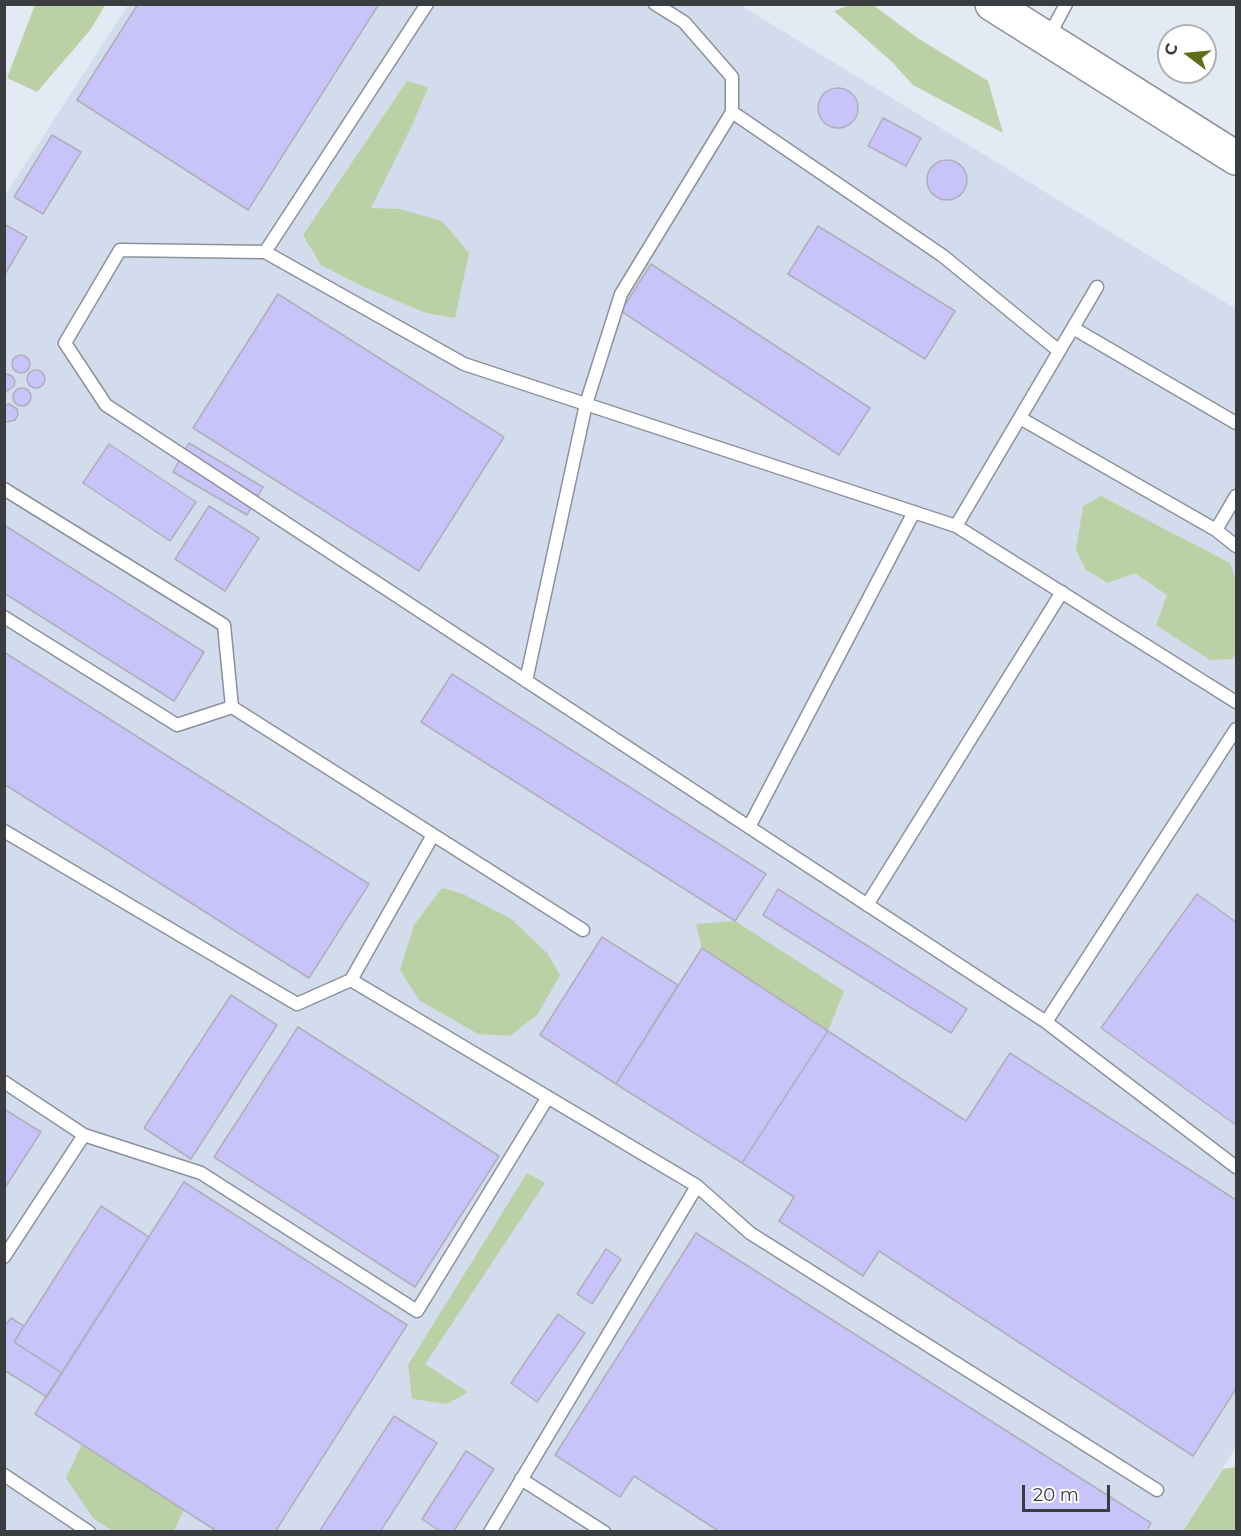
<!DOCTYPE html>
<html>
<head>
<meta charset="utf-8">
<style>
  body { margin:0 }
  #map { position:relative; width:1241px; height:1536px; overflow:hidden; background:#e3eaf4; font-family:Montserrat,sans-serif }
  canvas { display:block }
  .frame { position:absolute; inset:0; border:6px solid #3a3d40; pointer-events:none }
  .north { position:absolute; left:1157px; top:24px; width:60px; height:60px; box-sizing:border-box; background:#fff; border:2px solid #b0b1b3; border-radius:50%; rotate:286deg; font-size:16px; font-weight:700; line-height:24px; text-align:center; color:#3a3d40 }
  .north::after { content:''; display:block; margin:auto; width:21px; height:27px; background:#5e6e1b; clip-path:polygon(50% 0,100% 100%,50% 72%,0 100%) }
  .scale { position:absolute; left:1022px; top:1485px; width:88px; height:27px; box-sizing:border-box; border:3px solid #3a3d40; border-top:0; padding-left:8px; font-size:18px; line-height:21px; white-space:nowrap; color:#3a3d40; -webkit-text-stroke:4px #fff; paint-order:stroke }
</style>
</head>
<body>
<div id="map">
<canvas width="1241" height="1536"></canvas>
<div class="frame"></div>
<div class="north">С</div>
<div class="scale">20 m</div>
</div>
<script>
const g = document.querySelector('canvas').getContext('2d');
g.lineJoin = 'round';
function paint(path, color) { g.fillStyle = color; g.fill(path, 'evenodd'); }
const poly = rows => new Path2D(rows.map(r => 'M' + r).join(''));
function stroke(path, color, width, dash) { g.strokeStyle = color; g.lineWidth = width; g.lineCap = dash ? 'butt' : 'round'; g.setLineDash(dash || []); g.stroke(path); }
paint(poly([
  [128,5,740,5,1236,309,1236,1447,1183,1531,5,1531,4,197]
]), '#d2dcec');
paint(poly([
  [853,4,873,5,919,39,988,81,1003,133,913,85,891,61,834,11],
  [35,5,105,5,91,29,37,92,7,78],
  [407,81,428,87,414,121,371,208,400,209,442,221,469,253,455,318,426,313,364,287,321,265,303,235],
  [1101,496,1230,563,1236,580,1236,652,1232,659,1210,660,1156,625,1167,595,1135,573,1108,583,1086,570,1076,550,1083,506],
  [442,888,463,894,510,918,547,953,560,975,538,1014,510,1036,478,1034,419,1000,400,970,414,925],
  [735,921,844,991,828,1031,702,948,696,924],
  [527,1173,545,1183,425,1364,468,1392,447,1404,412,1399,408,1365],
  [82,1444,184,1509,174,1531,113,1531,93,1518,66,1478],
  [1236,1467,1236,1531,1183,1531,1223,1469]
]), '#bbd1a5');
const building = poly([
  [138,4,379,4,248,210,77,100,138,4],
  '818 108a20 20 0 1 1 40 0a20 20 0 1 1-40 0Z',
  [883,118,921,138,906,166,868,146,883,118],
  [52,135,81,152,43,214,14,197,52,135],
  '927 180a20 20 0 1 1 40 0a20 20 0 1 1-40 0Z',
  [4,224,27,237,5,274,4,274,4,224],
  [818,226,955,311,925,359,788,274,818,226],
  [651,264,870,408,839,455,621,311,651,264],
  [278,294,504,437,419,571,193,428,278,294],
  '12 364a9 9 0 1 1 18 0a9 9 0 1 1-18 0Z',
  '27 379a9 9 0 1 1 18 0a9 9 0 1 1-18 0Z',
  [4,373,12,376,15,381,14,386,7,391,4,391,4,373],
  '13 397a9 9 0 1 1 18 0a9 9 0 1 1-18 0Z',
  [9,404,17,409,18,415,15,420,7,422,4,421,4,406,9,404],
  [189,443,263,487,247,515,173,472,189,443],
  [109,444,196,502,170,541,83,483,109,444],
  [209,506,259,538,225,591,175,559,209,506],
  [4,525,204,652,174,701,4,593,4,525],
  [4,652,369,884,309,978,4,784,4,652],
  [452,674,766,874,735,921,421,722,452,674],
  [778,889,967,1009,951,1033,763,915,778,889],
  [1197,894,1236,922,1236,1125,1101,1028,1197,894],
  [602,937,678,985,616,1084,540,1035,602,937],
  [702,948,828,1031,742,1163,616,1084,702,948],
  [231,995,277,1025,191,1159,144,1128,231,995],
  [298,1027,499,1156,415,1287,214,1157,298,1027],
  [828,1031,966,1121,1010,1053,1236,1200,1236,1389,1193,1456,879,1251,863,1276,779,1221,794,1197,742,1163,828,1031],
  [4,1109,41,1132,4,1189,4,1109],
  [184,1182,407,1325,275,1532,218,1532,35,1414,184,1182],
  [101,1206,149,1237,62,1373,14,1342,101,1206],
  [696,1233,1151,1523,1146,1532,720,1532,634,1476,620,1497,555,1455,696,1233],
  [606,1249,621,1259,592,1304,577,1294,606,1249],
  [558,1314,585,1333,537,1402,511,1383,558,1314],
  [11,1318,24,1326,14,1342,62,1373,47,1397,4,1370,4,1327,11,1318],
  [394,1416,437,1443,380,1532,319,1532,394,1416],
  [466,1451,494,1469,453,1532,441,1532,422,1519,466,1451]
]);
paint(building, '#c8c3f9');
stroke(building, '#b0afb9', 1.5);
const lane = poly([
  [1048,38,1066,4],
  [732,112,943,256,1059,351],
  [265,252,427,4],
  [1073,328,1236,423],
  [1020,418,1216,530,1236,546],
  [4,489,224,625,232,707],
  [956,526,1097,287],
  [1216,530,1236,496],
  [4,617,177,725,232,707,583,930],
  [526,681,586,404,621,294,732,112,732,77,684,22,655,4],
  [1236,702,956,526,464,364,265,252,120,250,65,343,106,405,1046,1022,1236,1167],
  [749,827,914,512],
  [4,831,297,1004,351,980,433,835],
  [867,905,1062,592],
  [351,980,697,1186,750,1233,1157,1490],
  [1046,1022,1236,729],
  [4,1082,84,1135,4,1257],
  [84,1135,201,1173,417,1311,548,1097],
  [4,1475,89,1532],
  [521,1479,604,1532],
  [490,1532,697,1186]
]);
const secondary = poly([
  [992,4,1236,158]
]);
stroke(lane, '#8c929b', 15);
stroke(secondary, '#8c929b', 36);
stroke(lane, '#fff', 12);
stroke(secondary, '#fff', 33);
</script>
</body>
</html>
